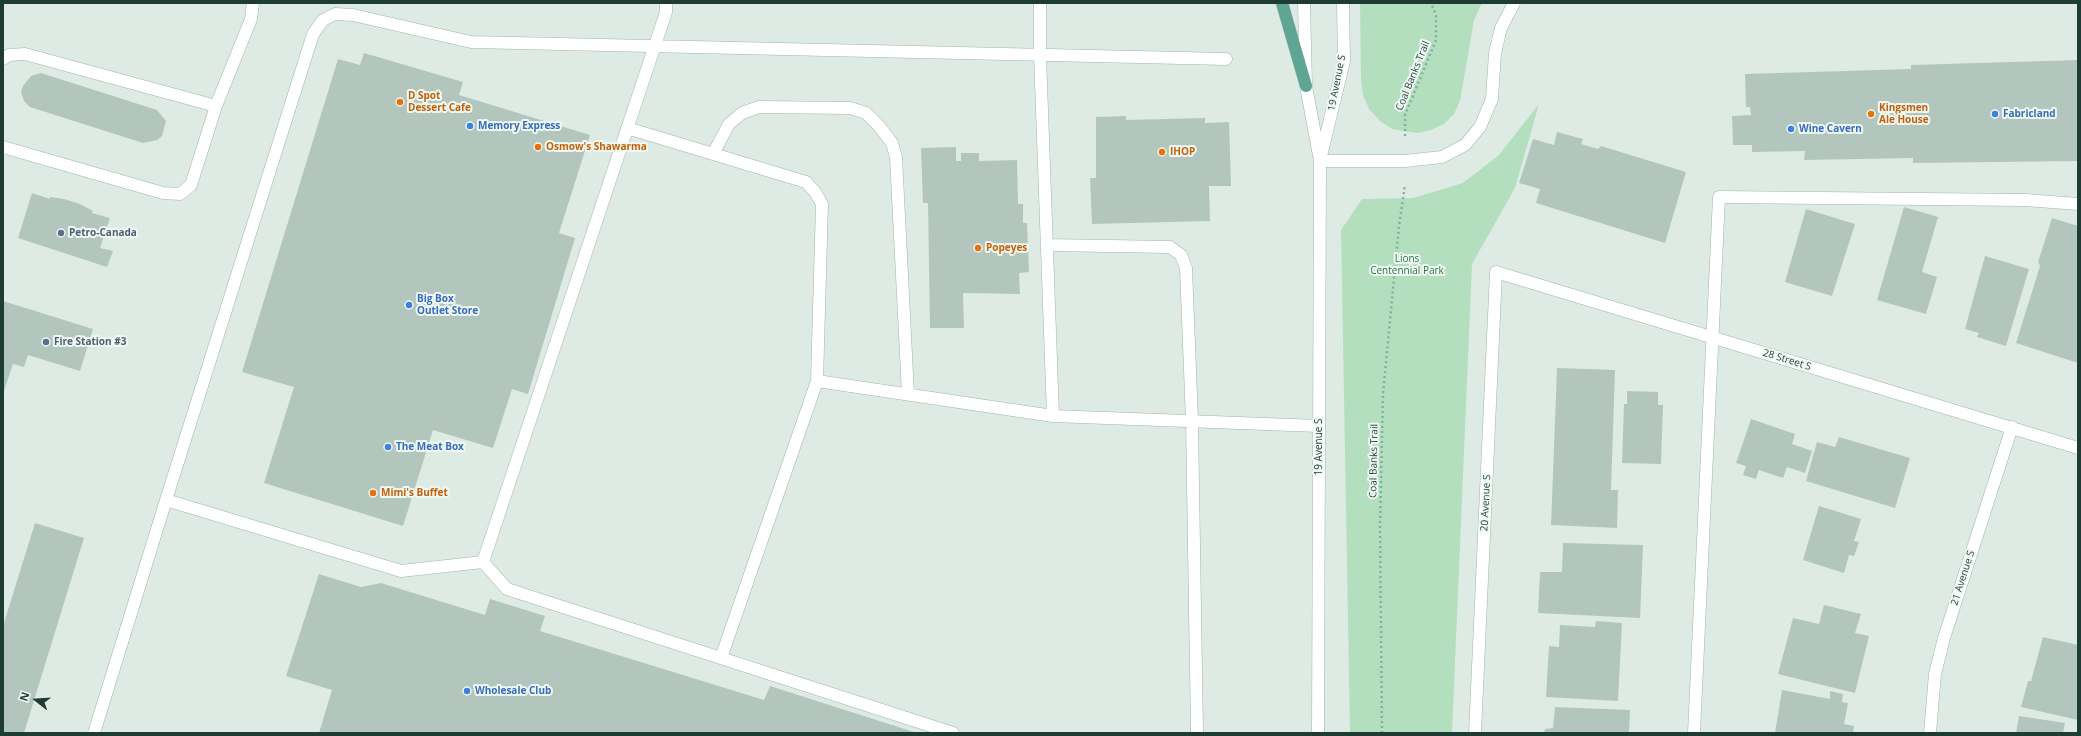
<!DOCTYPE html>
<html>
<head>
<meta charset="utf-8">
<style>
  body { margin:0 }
  #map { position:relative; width:2081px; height:736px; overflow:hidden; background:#deebe5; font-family:"Open Sans",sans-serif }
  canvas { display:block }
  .frame { position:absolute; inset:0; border:4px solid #1e3c34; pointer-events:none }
  .north { position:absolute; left:16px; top:680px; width:40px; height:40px; -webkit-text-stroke:3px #eff8f3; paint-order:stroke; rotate:287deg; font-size:11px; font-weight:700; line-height:16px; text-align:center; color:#1e3c34 }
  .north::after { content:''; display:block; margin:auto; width:14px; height:18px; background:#1e3c34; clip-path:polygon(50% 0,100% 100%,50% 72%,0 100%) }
</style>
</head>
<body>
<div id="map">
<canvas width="2081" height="736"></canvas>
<div class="frame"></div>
<div class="north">N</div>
</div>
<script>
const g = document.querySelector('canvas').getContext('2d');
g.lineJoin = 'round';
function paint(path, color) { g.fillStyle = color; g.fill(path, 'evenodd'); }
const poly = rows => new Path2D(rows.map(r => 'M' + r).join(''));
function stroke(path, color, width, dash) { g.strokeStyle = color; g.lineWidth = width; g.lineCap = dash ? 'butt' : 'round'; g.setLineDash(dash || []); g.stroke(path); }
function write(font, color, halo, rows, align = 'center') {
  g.font = font + ' "Open Sans",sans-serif'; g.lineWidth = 4; g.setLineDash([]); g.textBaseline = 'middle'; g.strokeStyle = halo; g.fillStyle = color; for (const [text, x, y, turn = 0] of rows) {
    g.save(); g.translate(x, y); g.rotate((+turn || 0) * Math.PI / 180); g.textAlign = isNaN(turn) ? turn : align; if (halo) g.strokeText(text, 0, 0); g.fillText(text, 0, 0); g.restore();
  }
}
paint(poly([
  [1360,3,1482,3,1474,20,1460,101,1454,114,1444,124,1431,130,1417,133,1392,129,1380,121,1369,109,1363,95,1361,80],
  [1539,104,1515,188,1472,264,1452,733,1350,733,1341,230,1362,199,1413,198,1463,183,1499,155]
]), '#b4dfbf');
paint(poly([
  [364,53,463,82,459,95,590,135,559,233,575,238,528,394,512,389,493,448,433,430,403,526,264,483,294,387,242,372,338,59,360,65],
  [2078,60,2078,161,1913,163,1913,158,1804,160,1805,151,1752,152,1752,145,1733,145,1732,116,1751,115,1750,107,1746,107,1745,74,1911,69,1911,65],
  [41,73,157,110,166,121,162,136,157,140,143,143,30,107,24,101,21,92,23,86,31,76],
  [1126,116,1126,120,1205,118,1205,123,1229,122,1231,186,1209,186,1210,221,1092,224,1090,178,1096,178,1096,117],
  [1557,132,1583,139,1581,144,1598,149,1601,146,1686,172,1665,243,1536,203,1540,189,1519,183,1533,139,1554,145],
  [956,147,956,161,961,161,961,153,979,153,979,161,1017,160,1018,204,1023,204,1023,223,1027,223,1029,272,1019,273,1020,294,963,293,964,328,930,328,928,203,923,203,921,148],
  [32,193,50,199,50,197,64,199,80,204,93,211,92,213,110,218,100,248,113,251,107,267,18,238],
  [1904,207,1938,217,1922,272,1937,277,1926,314,1877,300],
  [1806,209,1855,224,1832,296,1785,282],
  [2052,218,2078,226,2078,363,2016,343,2040,266,2038,262],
  [1985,256,2029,269,2006,346,1977,337,1979,333,1965,329],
  [3,301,93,329,80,371,28,355,24,367,13,364,3,394],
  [1557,368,1615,370,1611,490,1618,490,1617,528,1551,525],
  [1627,391,1658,392,1658,405,1663,405,1661,464,1622,463,1624,404,1627,404],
  [1751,419,1795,434,1792,444,1812,451,1805,473,1787,467,1783,478,1759,470,1756,479,1743,475,1746,466,1736,463],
  [1839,437,1910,458,1895,508,1806,481,1817,442,1835,447],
  [1819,506,1861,519,1854,541,1859,542,1854,556,1849,555,1844,573,1803,560],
  [35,523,84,538,24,733,3,733,3,626],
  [1563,543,1643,545,1640,618,1538,613,1540,572,1562,572],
  [319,574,361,587,381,583,485,615,490,599,545,616,540,631,764,700,770,686,917,733,319,733,332,690,286,676],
  [1824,605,1861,614,1855,633,1869,636,1855,693,1778,674,1793,618,1819,624],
  [1596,621,1622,623,1618,701,1546,697,1549,646,1559,647,1560,625,1595,627],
  [2043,637,2078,645,2078,720,2021,707,2028,681,2031,681],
  [1782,690,1830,699,1830,691,1843,694,1842,702,1848,703,1844,724,1854,726,1853,733,1775,733],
  [1555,707,1630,710,1629,733,1544,733,1545,729,1553,728],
  [2019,716,2065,723,2063,733,2016,733]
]), '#b3c6be');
const lane = poly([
  [1040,3,1040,55,1053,416],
  [3,59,9,55,25,54,216,106],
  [627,128,806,182,815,192,822,204,817,381,1053,416,1319,426],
  [3,147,163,193,180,194,191,185,216,106,251,19,253,3],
  [713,154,729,124,742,113,759,107,850,108,866,113,879,126,892,143,896,157,908,394],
  [1047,245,1170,247,1181,255,1186,268,1192,421,1197,733],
  [166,500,313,34,323,20,335,14,353,15,471,42,1226,59],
  [483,562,507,589,953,733],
  [721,658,817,381],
  [94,733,166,500,401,571,483,562,666,12,666,3],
  [1694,733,1719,197,2025,200,2078,204]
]);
const street = poly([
  [1304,3,1306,86,1320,161,1318,733],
  [1321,156,1344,61,1343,3],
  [1320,161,1405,161,1442,157,1465,145,1480,127,1492,99,1495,53,1501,28,1514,3],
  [1475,733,1496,272,2078,448],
  [1930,733,1935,674,1944,638,2012,427]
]);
const primary = poly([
  [1282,3,1306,86]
]);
stroke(lane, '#a1b3ac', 13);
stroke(street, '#a1b3ac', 13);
stroke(primary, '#c0c8c6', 13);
stroke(poly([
  [1405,136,1405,115,1436,40,1436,15,1431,3],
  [1382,733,1380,527,1383,394,1399,226,1405,185]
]), '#7bb2a0', 2.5, [2, 3]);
stroke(lane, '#fff', 12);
stroke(street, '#fff', 12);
stroke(primary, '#5ea592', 12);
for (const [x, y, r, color] of [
  [400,102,4,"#e8710a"],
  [1871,114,4,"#e8710a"],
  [1995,114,4,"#3f7fe0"],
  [470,126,4,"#3f7fe0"],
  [1791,129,4,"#3f7fe0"],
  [538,147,4,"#e8710a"],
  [1162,152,4,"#e8710a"],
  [61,233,4,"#5c6f8a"],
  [978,248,4,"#e8710a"],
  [409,305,4,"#3f7fe0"],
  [46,342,4,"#5c6f8a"],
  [388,447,4,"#3f7fe0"],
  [373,493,4,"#e8710a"],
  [467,691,4,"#3f7fe0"]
]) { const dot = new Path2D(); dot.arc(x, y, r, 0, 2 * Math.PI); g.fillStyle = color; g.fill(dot); stroke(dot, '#eff8f3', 1.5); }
write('10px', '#1e3c34', '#eff8f3', [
  ["Coal Banks Trail",1413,76,-68],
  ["19 Avenue S",1337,83,-79],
  ["28 Street S",1787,360,17],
  ["19 Avenue S",1319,447,-90],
  ["Coal Banks Trail",1374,461,-89],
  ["20 Avenue S",1486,503,-87],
  ["21 Avenue S",1963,578,-72]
]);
write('bold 10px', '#c56008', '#eff8f3', [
  ["D Spot",408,96],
  ["Dessert Cafe",408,108],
  ["Kingsmen",1879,108],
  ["Ale House",1879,120],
  ["Osmow's Shawarma",546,147],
  ["IHOP",1170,152],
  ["Popeyes",986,248],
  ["Mimi's Buffet",381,493]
], 'left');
write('bold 10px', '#366cbe', '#eff8f3', [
  ["Fabricland",2003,114],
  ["Memory Express",478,126],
  ["Wine Cavern",1799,129],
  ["Big Box",417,299],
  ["Outlet Store",417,311],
  ["The Meat Box",396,447],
  ["Wholesale Club",475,691]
], 'left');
write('bold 10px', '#4e5e75', '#eff8f3', [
  ["Petro-Canada",69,233],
  ["Fire Station #3",54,342]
], 'left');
write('10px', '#257743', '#eff8f3', [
  ["Lions",1407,259],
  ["Centennial Park",1407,271]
]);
</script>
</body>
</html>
